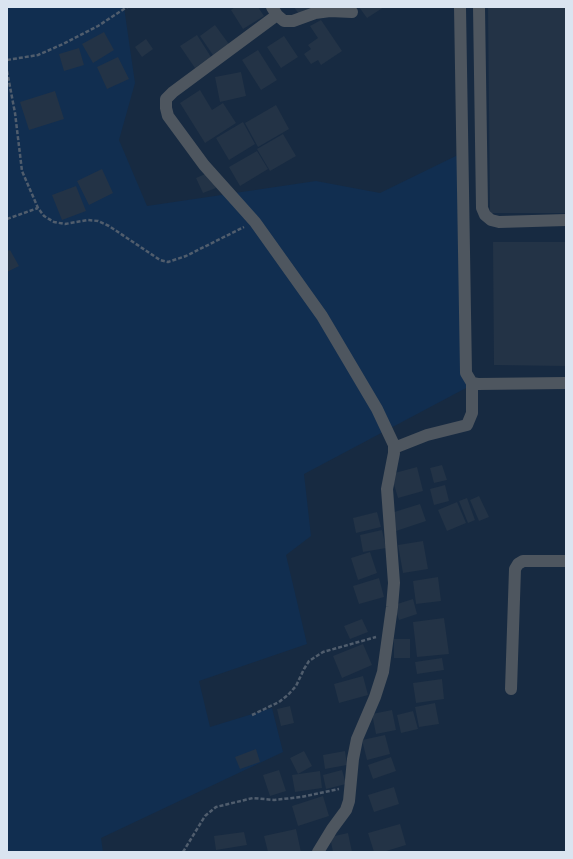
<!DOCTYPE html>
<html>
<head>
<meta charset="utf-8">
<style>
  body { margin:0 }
  #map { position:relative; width:573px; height:859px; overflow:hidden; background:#111f31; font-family:Signika,sans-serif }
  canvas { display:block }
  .frame { position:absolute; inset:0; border:8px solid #dae4f0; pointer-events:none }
</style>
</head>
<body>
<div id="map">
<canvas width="573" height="859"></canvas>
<div class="frame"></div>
</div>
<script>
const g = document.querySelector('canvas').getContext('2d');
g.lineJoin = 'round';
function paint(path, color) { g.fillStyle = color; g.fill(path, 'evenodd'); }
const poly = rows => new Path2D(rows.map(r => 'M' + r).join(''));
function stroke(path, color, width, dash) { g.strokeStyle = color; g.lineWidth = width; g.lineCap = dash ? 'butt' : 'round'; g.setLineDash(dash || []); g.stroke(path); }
paint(poly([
  [7,7,566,7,566,852,7,852]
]), '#172a41');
paint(poly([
  [7,7,124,7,135,83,119,140,147,206,316,181,380,193,466,151,466,388,304,474,311,536,286,555,307,644,199,681,210,727,272,708,283,752,101,838,103,852,7,852]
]), '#112e50');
paint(poly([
  [235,7,258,7,264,16,243,29,231,10],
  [294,7,316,7,301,17],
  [359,7,384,7,367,18],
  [488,7,566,7,566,213,490,213],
  [321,20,342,51,321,65,318,60,311,64,304,54,311,49,308,45,318,38,310,26],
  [215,25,231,47,215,58,200,36],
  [104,32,114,50,93,63,82,44],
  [197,35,211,57,195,68,180,46],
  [284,36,298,57,281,68,267,47],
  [146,39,153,49,142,57,135,47],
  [79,48,84,65,64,71,59,54],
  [258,50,277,80,261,90,242,60],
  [118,57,129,79,107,89,97,67],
  [241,72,246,96,220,102,215,77],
  [200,90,212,110,223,103,236,123,205,143,180,103],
  [55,91,64,119,29,130,20,102],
  [276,105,289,129,258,147,245,123],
  [243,122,255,144,229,160,216,138],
  [283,134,296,156,270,171,257,149],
  [257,151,268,169,240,186,229,167],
  [102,169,113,193,89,205,77,181],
  [210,172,216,188,203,193,196,178],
  [76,186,86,211,62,220,52,195],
  [493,242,566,242,566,366,494,365],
  [10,250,19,266,7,272,7,251],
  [442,465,447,480,434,483,430,468],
  [417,467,423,491,398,498,391,474],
  [445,485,449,501,434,505,430,489],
  [479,496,489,517,479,521,470,500],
  [467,498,475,520,468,523,459,501],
  [457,502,466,523,447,531,438,510],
  [420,504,426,521,396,531,391,513],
  [377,512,381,527,356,533,353,518],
  [382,530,386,548,363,552,360,535],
  [423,541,428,569,403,573,398,545],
  [370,552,377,573,358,580,351,558],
  [438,577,441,601,416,604,413,581],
  [379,578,384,597,359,604,353,586],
  [413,599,417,614,399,620,394,605],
  [444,618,449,654,417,657,413,622],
  [362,619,368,632,350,639,344,626],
  [394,639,410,639,410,658,394,658],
  [363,644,372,665,342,678,333,656],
  [442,658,444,670,417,674,415,662],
  [363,676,368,695,339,703,334,684],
  [442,679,444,699,416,703,413,683],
  [435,703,439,724,419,727,415,707],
  [290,706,294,723,281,726,277,709],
  [392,710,396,730,376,734,372,714],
  [413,711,418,729,401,733,397,715],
  [385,735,390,754,367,760,362,740],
  [256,749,260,762,240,769,235,757],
  [304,751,312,766,298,774,290,758],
  [345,751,347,765,325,769,323,755],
  [391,757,396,771,373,779,368,765],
  [279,770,286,791,270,796,263,775],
  [342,770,346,784,326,789,323,775],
  [320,771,322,788,295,792,292,775],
  [394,787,399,804,374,812,368,795],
  [323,796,329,816,298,826,292,806],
  [400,824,406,845,383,852,374,852,368,833],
  [296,829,301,852,268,852,264,836],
  [244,832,247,845,216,850,214,836],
  [348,833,352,852,333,852,330,837]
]), '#233346');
stroke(poly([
  [7,60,38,55,63,44,98,26,127,7],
  [7,71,15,113,22,171,38,208,44,216,54,222,65,224,88,220,98,221,109,226,160,260,168,262,186,256,244,227],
  [7,219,38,208],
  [252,715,279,702,288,695,296,686,304,669,309,661,323,652,376,637],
  [183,852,205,816,216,807,253,798,274,800,301,797,339,789]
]), '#505d6d', 2.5, [4, 2]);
stroke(poly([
  [272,7,277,15,173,92,166,99,166,108,168,116,204,165,255,222,322,316,377,409,394,445,394,453,387,489,394,583,392,607,383,672,375,697,357,739,353,759,349,801,346,810,332,829,318,852],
  [460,7,466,373,472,383,478,384,566,383],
  [479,7,482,208,485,215,491,220,499,222,566,220],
  [277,15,284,21,293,21,315,13,330,11,352,12],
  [394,448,427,435,467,425,472,413,472,383],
  [511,689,515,569,518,564,523,561,566,561]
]), '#4e565f', 12);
</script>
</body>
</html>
